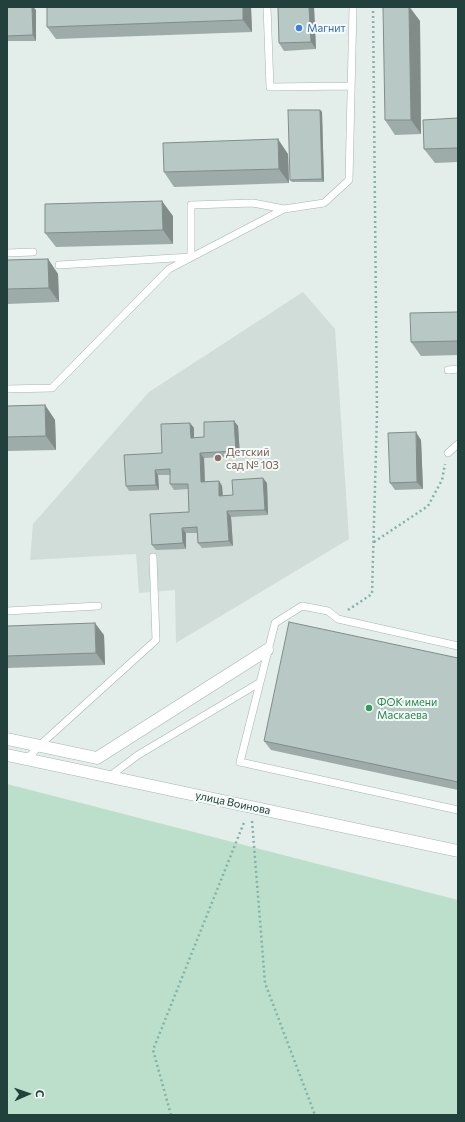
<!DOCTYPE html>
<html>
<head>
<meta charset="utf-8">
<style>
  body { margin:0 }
  #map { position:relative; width:465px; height:1122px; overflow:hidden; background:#e3edea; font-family:Commissioner,sans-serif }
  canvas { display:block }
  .frame { position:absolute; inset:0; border:8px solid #22403c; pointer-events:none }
  .north { position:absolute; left:8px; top:1074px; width:40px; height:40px; -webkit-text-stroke:3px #f4faf7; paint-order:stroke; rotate:88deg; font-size:11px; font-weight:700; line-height:16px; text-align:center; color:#22403c }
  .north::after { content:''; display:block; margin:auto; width:14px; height:18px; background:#22403c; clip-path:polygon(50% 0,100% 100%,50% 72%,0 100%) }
</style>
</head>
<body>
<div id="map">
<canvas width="465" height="1122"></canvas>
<div class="frame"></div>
<div class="north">С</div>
</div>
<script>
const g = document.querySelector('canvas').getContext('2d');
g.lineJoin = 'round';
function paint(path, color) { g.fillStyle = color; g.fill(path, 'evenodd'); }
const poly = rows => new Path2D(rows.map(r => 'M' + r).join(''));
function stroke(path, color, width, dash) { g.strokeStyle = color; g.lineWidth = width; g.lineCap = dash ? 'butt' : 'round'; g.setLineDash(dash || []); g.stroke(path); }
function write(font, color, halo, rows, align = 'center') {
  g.font = font + ' Commissioner,sans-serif'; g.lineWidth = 4; g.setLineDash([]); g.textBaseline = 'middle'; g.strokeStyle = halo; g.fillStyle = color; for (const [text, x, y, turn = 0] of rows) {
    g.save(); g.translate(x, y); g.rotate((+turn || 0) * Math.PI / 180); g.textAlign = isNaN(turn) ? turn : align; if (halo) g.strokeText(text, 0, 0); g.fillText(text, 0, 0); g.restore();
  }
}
paint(poly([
  [303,292,335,329,349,539,176,643,175,590,139,593,136,554,30,560,33,524,149,392]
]), '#d1ddd9');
paint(poly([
  [7,784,458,900,458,1115,7,1115]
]), '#bbdfca');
const lane = poly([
  [267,7,270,87,350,86],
  [7,253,33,252],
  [59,265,191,257,191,205,253,203,284,209],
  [448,370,458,369],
  [7,389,52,388,169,269,284,209,324,203,349,180,353,7],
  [448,453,458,444],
  [7,611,98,606],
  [458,646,338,619,328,611,302,606,275,623,240,762,458,810],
  [27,759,40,745,156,640,153,557],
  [110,776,138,755,259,683]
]);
const street = poly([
  [7,739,97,758,267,650],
  [7,755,458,851]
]);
stroke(lane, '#a5b6b2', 8);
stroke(street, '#a5b6b2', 13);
stroke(poly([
  [374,542,428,506,442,480,445,464],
  [348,610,372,594,377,413,373,7],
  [252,821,265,983,315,1115],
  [171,1115,153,1050,245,820]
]), '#82b2aa', 2.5, [2, 3]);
stroke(lane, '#fff', 7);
stroke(street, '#fff', 12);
paint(poly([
  [7,7,33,7,36,10,36,41,7,41],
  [251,7,252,32,56,39,47,27],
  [278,7,314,7,316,49,284,51,279,43],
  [410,7,420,21,421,134,395,135,385,120],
  [320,110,322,112,324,182,292,182,290,180],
  [458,118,458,162,435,163,424,149],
  [288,154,289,183,174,187,164,172],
  [173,216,173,244,56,247,45,233],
  [48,259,58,274,59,302,7,304,7,260],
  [458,312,458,355,421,356,411,342],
  [45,405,55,420,56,450,7,451,7,406],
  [234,421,238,426,240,456,204,458,205,482,219,481,222,486,223,496,233,495,267,483,268,515,231,517,233,546,202,548,198,543,197,533,186,533,186,549,156,550,152,545,189,512,188,489,174,490,170,484,170,475,158,475,159,490,129,491,126,486,162,453,190,423,194,428,194,438,204,437],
  [421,440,423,489,395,490,390,483],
  [7,626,104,635,105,665,7,668],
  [458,658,458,790,271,750,264,741]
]), '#9eaca9');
paint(poly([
  [32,7,33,7,36,10,36,41,33,35],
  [243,7,251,7,252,32,243,20],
  [309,7,314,7,316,49,311,42],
  [409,7,420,21,421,134,411,120],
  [320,110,322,112,324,182,322,179],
  [278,139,288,154,289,183,279,169],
  [162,201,173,216,173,244,163,230],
  [48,259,58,274,59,302,49,288],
  [45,405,55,420,56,450,46,436],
  [234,421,238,426,240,456,236,451],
  [190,423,194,428,194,443,191,438],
  [416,432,421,440,423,489,417,482],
  [200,453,204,458,205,487,201,482],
  [155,470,158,475,159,490,156,485],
  [263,478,267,483,268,515,265,510],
  [219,481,222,486,223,501,219,496],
  [227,511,231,517,233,546,229,541],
  [182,528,186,533,186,549,183,543],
  [95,623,104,635,105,665,96,653]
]), '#818c89');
const building = poly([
  [7,7,32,7,33,35,7,36,7,7],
  [47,7,243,7,243,20,47,27,47,7],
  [278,7,309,7,311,42,279,43,278,7],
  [383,7,409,7,411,120,385,120,383,7],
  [288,110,320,110,322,179,290,180,288,110],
  [458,118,458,148,424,149,423,120,458,118],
  [278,139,279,169,164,172,163,143,278,139],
  [162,201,163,230,45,233,45,204,162,201],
  [48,259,49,288,7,289,7,260,48,259],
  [458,312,458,341,411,342,410,313,458,312],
  [45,405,46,436,7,437,7,406,45,405],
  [234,421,236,451,200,453,201,482,219,481,219,496,233,495,232,480,263,478,265,510,227,511,229,541,198,543,197,527,182,528,183,543,152,545,150,514,189,512,188,484,170,484,170,469,155,470,156,485,126,486,124,455,162,453,161,424,190,423,191,438,204,437,204,422,234,421],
  [416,432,417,482,390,483,388,433,416,432],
  [289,622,458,658,458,782,264,741,289,622],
  [95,623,96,653,7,656,7,626,95,623]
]);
paint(building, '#b8c8c4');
stroke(building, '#818c89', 1);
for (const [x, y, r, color] of [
  [299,28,4,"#3f7fe0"],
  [218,458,4,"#8d6e63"],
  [369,708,4,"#2e9e5b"]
]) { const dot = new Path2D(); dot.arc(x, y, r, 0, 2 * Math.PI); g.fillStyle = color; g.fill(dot); stroke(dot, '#f4faf7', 1.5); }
write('11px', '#366cbe', '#f4faf7', [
  ["Магнит",307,28]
], 'left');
write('11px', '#785e54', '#f4faf7', [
  ["Детский",226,452],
  ["сад № 103",226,465]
], 'left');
write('11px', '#27864d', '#f4faf7', [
  ["ФОК имени",377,702],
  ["Маскаева",377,715]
], 'left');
write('11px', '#22403c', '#f4faf7', [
  ["улица Воинова",233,803,12]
]);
</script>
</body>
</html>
